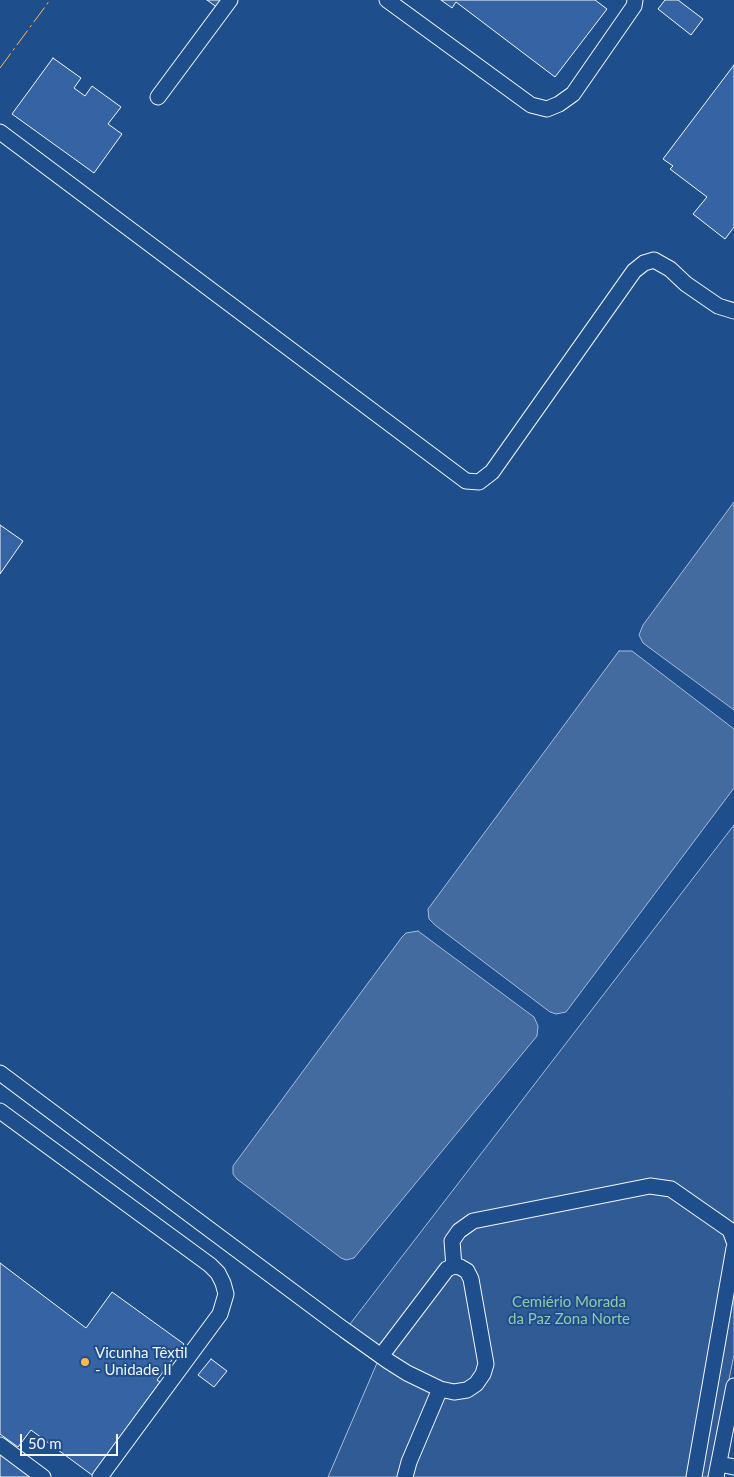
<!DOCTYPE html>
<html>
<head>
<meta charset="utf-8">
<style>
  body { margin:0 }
  #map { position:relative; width:734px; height:1477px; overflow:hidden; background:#1f4e8c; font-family:Lato,sans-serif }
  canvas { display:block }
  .scale { position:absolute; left:20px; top:1434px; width:98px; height:22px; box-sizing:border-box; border:2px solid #f2f6ff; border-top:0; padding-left:6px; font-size:15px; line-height:18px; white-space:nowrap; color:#f2f6ff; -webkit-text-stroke:4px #1f4e8c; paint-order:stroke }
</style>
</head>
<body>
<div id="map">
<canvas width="734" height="1477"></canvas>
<div class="scale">50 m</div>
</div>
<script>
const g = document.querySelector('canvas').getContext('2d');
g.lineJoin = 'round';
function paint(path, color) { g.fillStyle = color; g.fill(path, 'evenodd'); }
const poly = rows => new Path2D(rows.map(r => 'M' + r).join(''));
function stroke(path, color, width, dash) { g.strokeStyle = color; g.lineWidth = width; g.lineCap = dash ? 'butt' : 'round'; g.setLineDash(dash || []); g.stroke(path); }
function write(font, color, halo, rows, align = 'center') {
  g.font = font + ' Lato,sans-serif'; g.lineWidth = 4; g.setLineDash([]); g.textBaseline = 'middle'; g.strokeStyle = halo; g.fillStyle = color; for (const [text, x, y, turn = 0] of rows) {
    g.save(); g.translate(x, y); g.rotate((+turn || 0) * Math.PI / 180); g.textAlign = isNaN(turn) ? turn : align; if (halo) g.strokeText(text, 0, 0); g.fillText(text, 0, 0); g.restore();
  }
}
const built = poly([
  [734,825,734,1355,709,1477,328,1477,377,1363,340,1337,734,825]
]);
paint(built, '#305b95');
stroke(built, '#a8bbd7', 1);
const water = poly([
  [734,502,734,710,643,643,639,635,643,625,734,502],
  [619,651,632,651,734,729,734,788,566,1012,556,1014,550,1012,435,925,429,919,428,909,619,651],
  [418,931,534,1017,538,1026,537,1036,354,1258,346,1260,341,1258,237,1179,233,1174,233,1166,402,937,406,933,418,931]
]);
paint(water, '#446ba0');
stroke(water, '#a8bbd7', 1);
const building = poly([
  [207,0,224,0,218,8,207,0],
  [441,0,595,0,607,9,555,77,456,2,452,8,441,0],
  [665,0,678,0,703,19,691,35,658,9,665,0],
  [53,58,81,78,74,88,85,96,92,86,121,107,108,124,122,134,94,173,12,114,53,58],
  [734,65,734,227,725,239,693,214,707,197,670,169,673,166,663,159,734,65],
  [0,525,23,541,0,574,0,525],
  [0,1263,86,1328,112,1292,184,1344,157,1380,160,1382,92,1475,31,1430,18,1447,0,1434,0,1263],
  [211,1359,227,1371,214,1387,198,1375,211,1359],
  [0,1452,33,1477,0,1477,0,1452]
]);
paint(building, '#3563a3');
stroke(building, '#f2f6ff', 1);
const minor = poly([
  [387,0,531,105,547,109,559,104,573,94,634,6,635,0],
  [158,97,230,0],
  [0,132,466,481,479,482,492,472,634,271,644,263,654,260,670,269,686,284,718,306,734,311],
  [0,1073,339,1326,388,1361,407,1373,440,1389,454,1392,467,1390,476,1384,483,1374,486,1364,471,1279,467,1271,460,1267,454,1266,447,1269,381,1356],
  [0,1111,210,1265,218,1273,223,1283,226,1294,220,1314,100,1477],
  [454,1266,452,1241,459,1231,473,1221,650,1186,671,1189,730,1230,734,1241],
  [0,1445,43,1477],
  [719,1464,734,1467],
  [405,1477,409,1462,440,1389],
  [694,1477,734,1248],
  [716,1477,734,1386]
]);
stroke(minor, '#f2f6ff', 17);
stroke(minor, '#1f4e8c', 15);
stroke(poly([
  [0,68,50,0]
]), '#ffb74d', 1, [18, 4, 2.5, 4]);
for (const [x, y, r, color] of [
  [85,1362,5,"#ffb74d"]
]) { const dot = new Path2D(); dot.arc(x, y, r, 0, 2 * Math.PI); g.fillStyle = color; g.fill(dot); stroke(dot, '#1f4e8c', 2); }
write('15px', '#97c8a6', '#1f4e8c', [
  ["Cemiério Morada",569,1302],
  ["da Paz Zona Norte",569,1319]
]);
write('15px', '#f2f6ff', '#1f4e8c', [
  ["Vicunha Têxtil",95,1353],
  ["- Unidade II",95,1370]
], 'left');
</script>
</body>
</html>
